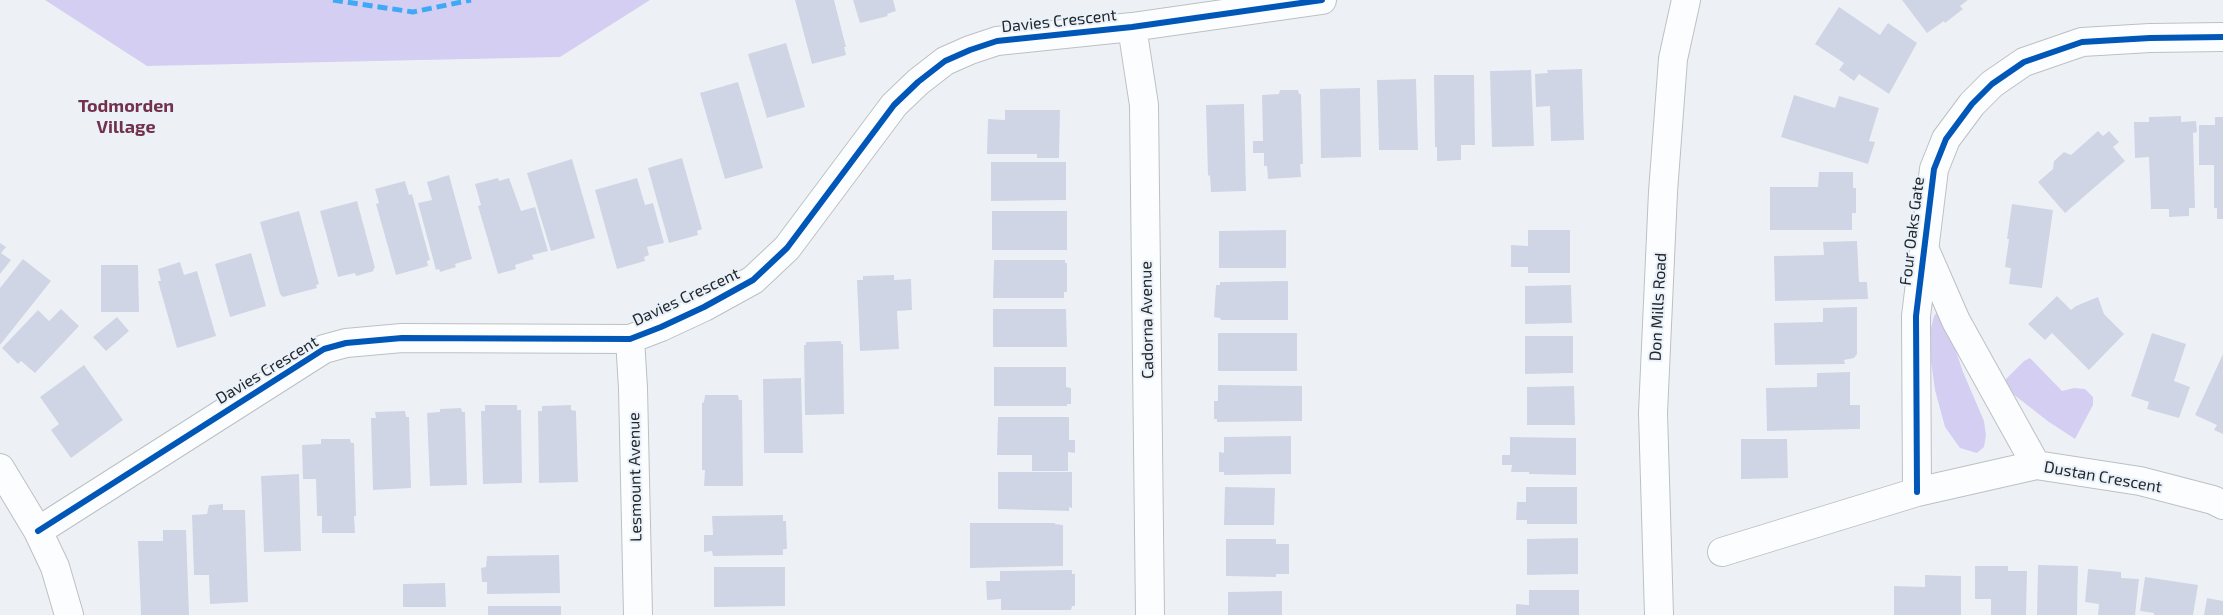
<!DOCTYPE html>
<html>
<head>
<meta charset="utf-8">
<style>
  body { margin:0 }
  canvas { display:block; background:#edf1f6 }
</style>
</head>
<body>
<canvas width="2223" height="615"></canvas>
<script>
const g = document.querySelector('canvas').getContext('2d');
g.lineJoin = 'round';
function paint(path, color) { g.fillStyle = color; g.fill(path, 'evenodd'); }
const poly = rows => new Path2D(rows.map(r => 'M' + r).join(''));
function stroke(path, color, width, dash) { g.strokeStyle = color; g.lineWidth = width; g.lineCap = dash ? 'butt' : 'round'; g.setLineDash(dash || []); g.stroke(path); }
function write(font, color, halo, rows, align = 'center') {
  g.font = font + ' "Exo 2",sans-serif'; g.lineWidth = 4; g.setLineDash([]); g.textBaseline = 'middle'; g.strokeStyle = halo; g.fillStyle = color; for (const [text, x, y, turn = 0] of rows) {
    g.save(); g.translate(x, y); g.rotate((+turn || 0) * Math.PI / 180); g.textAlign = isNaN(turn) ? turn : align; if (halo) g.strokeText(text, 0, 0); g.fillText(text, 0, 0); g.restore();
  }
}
paint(poly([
  [45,0,650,0,560,57,147,66],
  [1937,312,1947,324,1963,372,1984,421,1986,435,1984,447,1977,453,1960,448,1945,427,1935,390,1931,361,1930,332,1934,316],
  [2030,358,2062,391,2074,388,2085,389,2093,397,2093,405,2075,439,2049,422,2013,394,2005,380,2024,361]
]), '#d5cef3');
paint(poly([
  [795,0,834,0,846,47,844,47,846,55,812,64],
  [853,0,893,0,896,11,887,14,888,16,860,23],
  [1902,0,1968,0,1960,6,1963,9,1945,23,1944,21,1927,33],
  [1839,7,1880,35,1888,23,1917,43,1889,94,1859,74,1854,81,1839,70,1844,63,1815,44],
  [786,43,805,107,767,118,748,54],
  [1582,69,1584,140,1551,141,1550,106,1536,107,1535,74,1548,73,1547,70],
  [1531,70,1534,146,1492,147,1490,71],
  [1434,75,1474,75,1475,145,1461,145,1461,160,1437,161,1437,147,1435,147],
  [1416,79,1418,150,1379,150,1377,80],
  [738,82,763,168,725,179,700,93],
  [1360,88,1361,157,1321,158,1320,89],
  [1280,90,1298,90,1299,94,1301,94,1303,164,1300,164,1301,177,1268,179,1267,166,1264,166,1264,153,1253,153,1253,141,1263,141,1262,95,1279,94],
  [1794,95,1835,108,1839,96,1879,108,1869,141,1875,142,1868,164,1781,137],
  [1244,104,1246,191,1211,192,1210,175,1208,176,1206,105],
  [1005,110,1060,110,1059,158,1037,158,1037,154,987,154,988,119,1005,120],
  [2181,116,2181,122,2196,121,2197,132,2193,133,2195,208,2189,208,2189,216,2169,217,2169,209,2151,209,2149,157,2135,158,2134,122,2149,122,2149,117],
  [2215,117,2223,117,2223,219,2217,219,2217,208,2214,208,2214,165,2199,165,2199,125,2215,125],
  [2098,131,2103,136,2109,131,2119,142,2113,147,2125,161,2065,213,2038,182,2053,169,2054,161,2064,152,2071,155],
  [682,158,702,229,697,231,698,235,669,243,648,168],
  [572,159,595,238,551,251,527,173],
  [991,162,1066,162,1066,200,991,201],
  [1819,172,1853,172,1853,188,1856,188,1856,213,1852,213,1852,230,1770,230,1770,187,1818,187],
  [449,175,472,259,455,264,456,267,440,272,439,269,436,270,418,203,432,200,427,182],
  [498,178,499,181,509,178,521,211,535,207,548,251,532,255,534,259,515,265,516,269,498,274,478,206,481,205,475,184],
  [637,178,645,205,653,203,664,243,647,247,649,255,644,257,645,261,617,269,595,190],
  [405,181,409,195,412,194,430,260,427,261,428,266,396,275,376,204,379,203,375,189],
  [357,201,375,268,373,269,374,271,356,276,355,273,338,277,320,211],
  [2012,204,2053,210,2042,288,2009,284,2011,268,2005,267,2009,239,2007,239],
  [299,211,319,284,316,285,317,288,283,297,280,294,260,222],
  [992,211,1067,211,1067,250,992,250],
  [1286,230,1286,268,1219,268,1219,231],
  [1528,230,1570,230,1570,273,1528,273,1528,267,1511,267,1511,245,1528,246],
  [1857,241,1859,282,1867,282,1868,299,1775,301,1774,256,1824,255,1823,242],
  [0,243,6,247,1,253,11,260,0,274],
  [251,253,266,306,230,317,215,264],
  [23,259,51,281,0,345,0,288],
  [994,260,1065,260,1065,263,1067,263,1067,292,1064,292,1064,298,993,298],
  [180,262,184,275,197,271,216,336,177,348,158,281,161,281,158,269],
  [101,265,138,265,139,312,101,312],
  [894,275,894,280,911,279,912,310,897,311,899,349,860,351,857,280,863,280,863,276],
  [1288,281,1288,320,1221,320,1220,318,1214,317,1216,285,1220,285,1220,282],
  [1571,285,1572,323,1525,324,1525,286],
  [2057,296,2071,310,2076,306,2098,297,2104,314,2124,334,2089,370,2052,333,2045,340,2028,324],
  [1857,307,1857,354,1854,358,1844,360,1845,364,1775,365,1774,323,1823,322,1823,308],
  [61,309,79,326,35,373,21,361,18,364,2,348,38,310,49,321],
  [993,309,1066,309,1067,347,993,347],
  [117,317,129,331,106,351,93,337],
  [1218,333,1297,333,1297,371,1218,371],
  [2152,333,2186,344,2174,381,2190,387,2179,418,2147,409,2149,402,2131,396],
  [1525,336,1573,336,1573,373,1525,374],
  [841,341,841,344,843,344,844,414,805,415,804,345,806,345,806,342],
  [2223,354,2223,434,2214,430,2217,425,2195,415],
  [84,365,123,420,71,458,51,430,59,424,40,397],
  [994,367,1066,367,1066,387,1071,388,1071,404,1067,404,1067,406,994,406],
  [1850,372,1850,405,1860,405,1860,429,1767,431,1766,388,1817,387,1817,373],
  [801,378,803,453,764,453,763,379],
  [1218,385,1302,386,1302,421,1217,422,1217,419,1214,419,1214,401,1218,401],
  [1574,386,1575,425,1527,425,1527,387],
  [705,395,738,395,739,400,742,400,743,486,704,486,705,470,702,470,702,403,704,402],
  [485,405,517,405,517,410,521,410,522,483,483,484,481,411,485,411],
  [571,405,571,410,576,411,578,482,539,483,538,411,542,411,542,406],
  [461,408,462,412,465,412,467,485,430,486,427,413,440,412,440,409],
  [405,411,406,417,409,417,411,488,373,490,371,418,376,418,375,412],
  [998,417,1069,417,1069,440,1075,440,1075,453,1068,452,1068,471,1032,471,1032,455,997,455],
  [1291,436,1291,474,1224,475,1224,472,1219,472,1219,452,1224,453,1224,437],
  [1510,437,1576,438,1576,475,1529,474,1529,472,1511,472,1512,465,1502,465,1502,455,1510,455],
  [321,439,350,439,351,443,354,443,356,516,354,516,355,533,322,533,322,516,317,516,316,479,303,479,302,445,321,444],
  [1741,439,1787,439,1788,478,1741,479],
  [998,472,1072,472,1072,508,1069,507,1069,511,998,509],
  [299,474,301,551,264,552,261,476],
  [1225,487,1275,488,1274,525,1224,525],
  [1526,487,1577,487,1577,524,1527,524,1527,520,1516,520,1517,502,1526,502],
  [223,504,223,510,245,510,248,602,210,604,209,575,194,575,192,515,207,514,209,505],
  [783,515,783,521,786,521,787,549,783,549,783,555,713,556,712,551,704,552,704,535,713,535,712,516],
  [970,523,1055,523,1055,524,1063,525,1063,566,970,568],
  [163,530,186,530,189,615,141,615,138,541,163,541],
  [1578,538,1578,574,1527,575,1527,539],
  [1226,539,1276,539,1276,544,1289,544,1289,574,1276,574,1276,577,1226,576],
  [559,555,560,593,487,594,487,582,482,582,481,568,486,567,487,556],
  [2038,565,2078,566,2077,615,2037,615],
  [1975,566,2008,566,2008,571,2027,571,2026,615,1991,615,1991,599,1975,599],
  [714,567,785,567,785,606,714,607],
  [2088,569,2121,572,2121,578,2139,579,2135,615,2098,615,2099,604,2085,602],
  [1072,570,1072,574,1075,574,1075,606,1072,606,1071,610,1001,610,1001,599,987,600,986,581,1000,581,1000,571],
  [1925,575,1961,576,1961,615,1894,615,1894,586,1925,587],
  [2145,577,2198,585,2193,615,2154,615,2154,613,2140,611],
  [445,583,446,607,403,607,403,584],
  [1529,590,1579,590,1579,615,1516,615,1516,604,1529,605],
  [1282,591,1282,615,1228,615,1228,592],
  [2207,598,2223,601,2223,615,2204,615],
  [488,606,561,606,561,615,488,615]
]), '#d0d5e6');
const minor = poly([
  [1132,27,1144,105,1150,615],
  [1925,250,1956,321,2036,465],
  [630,339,633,388,638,615],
  [0,468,38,531,55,567,69,615],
  [1917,492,1916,316,1934,169,1946,139,1972,104,1992,84,2024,62,2082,42,2150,38,2223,37],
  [38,531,324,349,346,343,402,338,630,339,661,327,704,307,753,280,787,248,894,105,918,82,945,61,970,50,997,41,1132,27,1322,0],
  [1722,552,1917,492,2036,465,2140,481,2213,500,2223,505]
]);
const major = poly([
  [1659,615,1653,413,1663,192,1673,59,1686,0]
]);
stroke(minor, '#bdc0c3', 30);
stroke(major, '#bdc0c3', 30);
stroke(minor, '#fcfdfe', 28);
stroke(major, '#fcfdfe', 28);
stroke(poly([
  [333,0,413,12,471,0]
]), '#3fa9f5', 5, [10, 5]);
stroke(poly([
  [1917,492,1916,316,1934,169,1946,139,1972,104,1992,84,2024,62,2082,42,2150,38,2223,37],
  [38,531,324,349,346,343,402,338,630,339,661,327,704,307,753,280,787,248,894,105,918,82,945,61,970,50,997,41,1132,27,1322,0]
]), '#0057b8', 6);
write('16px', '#24272a', '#e9f1fa', [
  ["Davies Crescent",1059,21,-6],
  ["Four Oaks Gate",1912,231,-83],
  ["Davies Crescent",686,297,-25],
  ["Don Mills Road",1658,307,-87],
  ["Cadorna Avenue",1147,320,-91],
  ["Davies Crescent",267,370,-31],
  ["Lesmount Avenue",635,477,-91],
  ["Dustan Crescent",2103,477,10]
]);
write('bold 18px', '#75314a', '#e9f1fa', [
  ["Todmorden",126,106],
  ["Village",126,127]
]);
</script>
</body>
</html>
